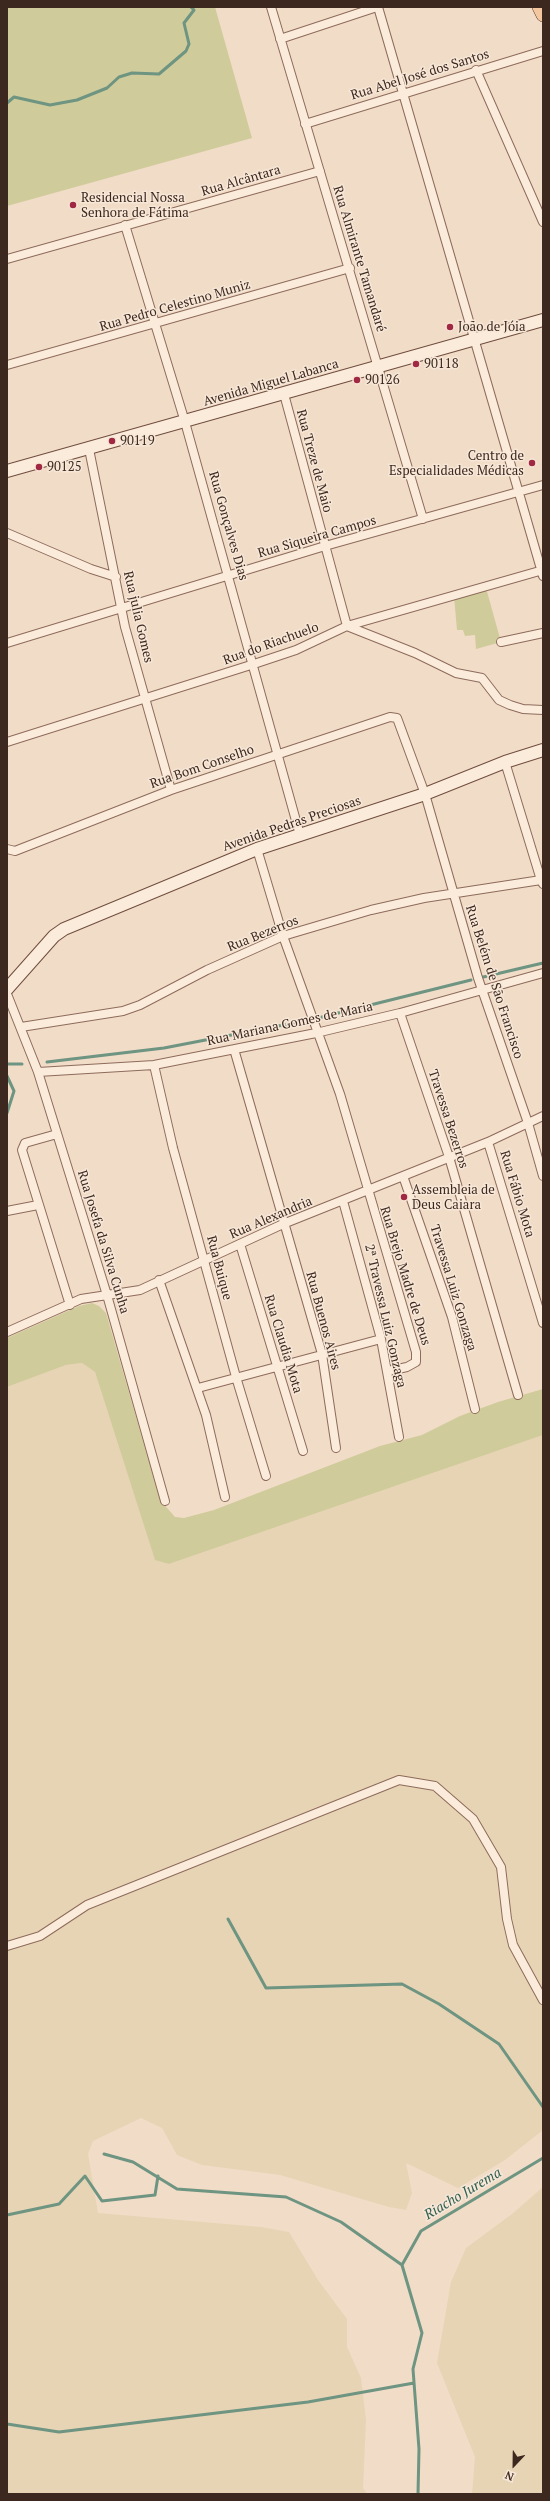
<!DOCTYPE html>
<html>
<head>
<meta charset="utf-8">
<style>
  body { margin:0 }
  #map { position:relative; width:550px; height:2501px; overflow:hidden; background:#f1dcc7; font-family:"PT Serif",serif }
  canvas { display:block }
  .frame { position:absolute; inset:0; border:8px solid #3d2820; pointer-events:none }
  .north { position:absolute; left:494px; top:2445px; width:40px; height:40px; -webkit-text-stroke:3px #f7e7d7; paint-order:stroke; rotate:202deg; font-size:11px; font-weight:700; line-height:16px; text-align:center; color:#3d2820 }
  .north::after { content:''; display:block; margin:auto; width:14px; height:18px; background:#3d2820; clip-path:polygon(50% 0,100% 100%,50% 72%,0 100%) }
</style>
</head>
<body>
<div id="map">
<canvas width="550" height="2501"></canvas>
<div class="frame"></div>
<div class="north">N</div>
</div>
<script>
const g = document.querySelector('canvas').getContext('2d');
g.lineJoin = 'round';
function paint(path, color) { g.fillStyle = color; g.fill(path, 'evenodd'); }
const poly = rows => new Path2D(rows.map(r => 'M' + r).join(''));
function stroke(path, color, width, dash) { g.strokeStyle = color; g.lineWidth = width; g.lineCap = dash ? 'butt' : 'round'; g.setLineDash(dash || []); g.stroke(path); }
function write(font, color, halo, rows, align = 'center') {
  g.font = font + ' "PT Serif",serif'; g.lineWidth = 3; g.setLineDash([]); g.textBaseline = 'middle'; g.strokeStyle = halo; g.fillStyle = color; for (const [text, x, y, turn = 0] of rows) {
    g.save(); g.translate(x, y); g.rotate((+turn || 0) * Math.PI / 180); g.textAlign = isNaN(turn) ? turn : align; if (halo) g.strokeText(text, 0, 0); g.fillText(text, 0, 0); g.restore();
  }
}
paint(poly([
  [82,1363,95,1372,155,1559,169,1564,543,1435,543,2130,505,2160,458,2188,406,2163,412,2193,406,2210,389,2207,280,2175,202,2165,177,2155,162,2128,141,2118,93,2141,88,2154,98,2213,261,2227,289,2232,318,2280,347,2319,347,2347,361,2378,366,2420,363,2488,367,2494,7,2494,7,1387,66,1365],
  [543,2187,543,2494,472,2494,475,2457,437,2363,451,2282,466,2248,512,2214]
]), '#e7d4b4');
paint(poly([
  [8,7,215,7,252,138,7,206],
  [486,588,501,642,476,649,475,635,465,636,463,630,457,630,454,596],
  [92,1303,99,1306,106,1313,160,1500,175,1517,184,1518,214,1510,380,1446,422,1435,460,1416,498,1402,543,1389,543,1435,169,1564,155,1560,95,1372,82,1363,66,1365,7,1387,7,1338,79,1306]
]), '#d0cb9a');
stroke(poly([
  [7,103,14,97,50,105,77,100,107,88,119,77,132,73,159,74,186,51,189,44,184,23,194,10,191,7],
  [479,978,543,963],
  [318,1018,471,980],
  [47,1062,164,1048,304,1021],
  [7,1064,22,1064],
  [7,1076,14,1091,7,1113],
  [228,1919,266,1988,402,1984,439,2004,499,2044,543,2107],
  [104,2154,133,2162,177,2189,286,2197,341,2222,402,2265],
  [7,2215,59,2204,85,2176,102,2201,155,2195,158,2176],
  [7,2424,59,2432,308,2402,414,2383],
  [418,2494,419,2449,413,2369,422,2333,402,2265,421,2231,543,2158]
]), '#6e9482', 3);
const street = poly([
  [271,7,423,519],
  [378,7,543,576],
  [280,39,377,7],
  [476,70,543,222],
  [305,124,543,51],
  [125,225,185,422,300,835],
  [7,259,320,171],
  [7,365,350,268],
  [284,394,347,626,415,653,456,673,482,678,499,700,510,705,523,709,543,710],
  [89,449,125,627,171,790],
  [7,533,91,569,116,577],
  [501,642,543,633],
  [7,643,325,546,543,485],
  [7,742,254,664,296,650,347,626,543,570],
  [505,762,541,880],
  [7,849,15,851,171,790,390,717,397,718,425,794,478,978,528,1123,543,1176],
  [257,849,283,936,340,1094,416,1352,416,1362,407,1367,388,1371],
  [7,994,38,1072,107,1295,165,1501],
  [400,1013,449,1157,518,1395],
  [21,1027,123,1011,140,1005,207,970,283,936,371,910,424,898,541,880,543,884],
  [234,1049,322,1354,336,1448],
  [154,1065,173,1148,236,1377,266,1476],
  [38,1072,154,1065,316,1033,400,1013,543,973],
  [57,1134,25,1143,22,1150,70,1305],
  [488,1142,543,1323],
  [403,1176,452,1317,475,1409],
  [343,1201,381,1339,399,1437],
  [7,1211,38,1205],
  [240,1244,303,1451],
  [159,1280,206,1415,225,1497],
  [7,1332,81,1299,140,1290,283,1224,488,1142,543,1116],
  [198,1388,381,1339],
  [7,1946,40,1936,87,1905,399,1780,435,1786,473,1819,501,1867,507,1919,513,1945,543,2000]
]);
const secondary = poly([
  [7,471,543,320],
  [7,989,54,936,64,929,257,849,425,794,505,762,543,750]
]);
const primary = poly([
  [539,7,543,15]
]);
stroke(street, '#8e6b5b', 10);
stroke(secondary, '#704d3e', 14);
stroke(primary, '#5c3b2f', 14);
stroke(street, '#faebdb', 8);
stroke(secondary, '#faebdb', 12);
stroke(primary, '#f4c79f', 13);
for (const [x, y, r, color] of [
  [73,205,4,"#a02842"],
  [450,327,4,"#a02842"],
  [416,364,4,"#a02842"],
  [357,380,4,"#a02842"],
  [112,441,4,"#a02842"],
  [532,463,4,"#a02842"],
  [39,467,4,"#a02842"],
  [404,1197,4,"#a02842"]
]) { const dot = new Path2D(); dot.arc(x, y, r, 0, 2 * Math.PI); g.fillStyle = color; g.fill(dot); stroke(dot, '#f7e7d7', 1.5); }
write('13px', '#3d2820', '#f7e7d7', [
  ["Rua Abel José dos Santos",420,75,-17],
  ["Rua Alcântara",241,181,-16],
  ["Rua Almirante Tamandaré",359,259,73],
  ["Rua Pedro Celestino Muniz",175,306,-16],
  ["Avenida Miguel Labanca",271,383,-16],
  ["Rua Treze de Maio",314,461,75],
  ["Rua Gonçalves Dias",228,526,74],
  ["Rua Siqueira Campos",317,537,-16],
  ["Rua julia Gomes",138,617,77],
  ["Rua do Riachuelo",271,644,-20],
  ["Rua Bom Conselho",202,767,-19],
  ["Avenida Pedras Preciosas",292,824,-19],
  ["Rua Bezerros",263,934,-22],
  ["Rua Belém de São Francisco",494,982,72],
  ["Rua Mariana Gomes de Maria",290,1024,-12],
  ["Travessa Bezerros",448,1119,72],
  ["Rua Fábio Mota",517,1194,73],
  ["Rua Alexandria",271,1218,-23],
  ["Rua Josefa da Silva Cunha",103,1242,73],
  ["Rua Buique",219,1268,75],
  ["Rua Brejo Madre de Deus",405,1276,73],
  ["Travessa Luiz Gonzaga",453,1288,73],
  ["2ª Travessa Luiz Gonzaga",385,1316,77],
  ["Rua Buenos Aires",323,1321,75],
  ["Rua Claudia Mota",283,1344,73]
]);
write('13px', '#3d2820', '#f7e7d7', [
  ["Residencial Nossa",81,198],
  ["Senhora de Fátima",81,213],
  ["João de Jóia",458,327],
  ["90118",424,364],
  ["90126",365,380],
  ["90119",120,441],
  ["Centro de",524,456,"right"],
  ["Especialidades Médicas",524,471,"right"],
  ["90125",47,467],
  ["Assembleia de",412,1190],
  ["Deus Caiara",412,1205]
], 'left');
write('italic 14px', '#2e5e51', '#f7e7d7', [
  ["Riacho Jurema",463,2194,-31]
]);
</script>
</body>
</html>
